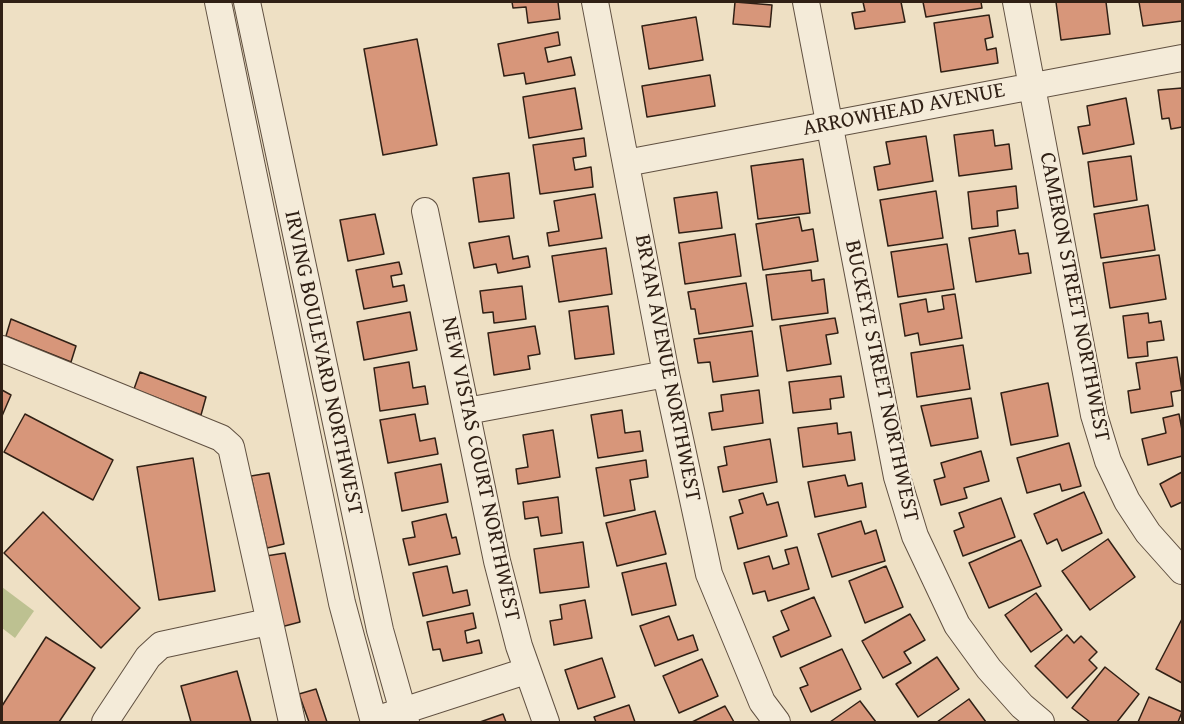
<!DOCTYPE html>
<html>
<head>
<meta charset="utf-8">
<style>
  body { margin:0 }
  #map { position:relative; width:1184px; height:724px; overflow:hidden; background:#eee0c4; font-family:"Gentium Book Plus",serif }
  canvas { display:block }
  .frame { position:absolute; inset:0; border:3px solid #302015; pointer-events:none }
</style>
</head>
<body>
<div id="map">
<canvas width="1184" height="724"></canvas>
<div class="frame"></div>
</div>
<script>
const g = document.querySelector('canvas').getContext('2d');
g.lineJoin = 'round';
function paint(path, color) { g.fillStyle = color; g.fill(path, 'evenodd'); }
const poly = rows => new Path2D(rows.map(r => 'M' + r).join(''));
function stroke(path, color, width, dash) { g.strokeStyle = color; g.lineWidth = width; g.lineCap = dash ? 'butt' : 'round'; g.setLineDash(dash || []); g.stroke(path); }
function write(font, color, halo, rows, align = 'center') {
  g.font = font + ' "Gentium Book Plus",serif'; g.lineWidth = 4.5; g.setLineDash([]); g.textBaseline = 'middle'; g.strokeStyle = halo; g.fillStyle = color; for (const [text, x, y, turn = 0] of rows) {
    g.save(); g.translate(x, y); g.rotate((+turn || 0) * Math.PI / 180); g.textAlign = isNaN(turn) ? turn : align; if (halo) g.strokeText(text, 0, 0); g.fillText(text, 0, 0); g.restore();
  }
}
paint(poly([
  [2,587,34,611,15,638,2,628]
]), '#bdc191');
const building = poly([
  [512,2,558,2,560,19,528,23,526,7,513,8,512,2],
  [735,2,772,5,770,27,733,24,735,2],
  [857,2,901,2,905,22,855,29,852,13,865,11,863,2,857,2],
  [923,2,981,2,982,8,926,17,923,2],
  [1056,2,1106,2,1110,34,1061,40,1056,2],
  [1139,2,1182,2,1182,21,1143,26,1139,2],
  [989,15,993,37,985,39,987,50,996,48,998,63,941,72,934,23,989,15],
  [696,17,703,60,649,69,642,26,696,17],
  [558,32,560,45,545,48,548,62,571,57,575,75,526,84,524,73,504,76,498,44,558,32],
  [417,39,437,145,383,155,364,49,417,39],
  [710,75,715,106,647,117,642,86,710,75],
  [575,88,582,129,529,138,523,97,575,88],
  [1182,88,1182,127,1171,129,1169,118,1162,119,1158,90,1182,88],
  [1126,98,1134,144,1083,154,1078,127,1090,125,1087,106,1126,98],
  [993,130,995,146,1009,144,1012,169,959,176,954,135,993,130],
  [926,136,933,181,878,190,874,167,890,164,886,142,926,136],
  [584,138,586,156,573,158,575,170,591,167,593,187,540,194,533,145,584,138],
  [1131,156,1137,200,1094,207,1088,162,1131,156],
  [803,159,810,213,758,219,751,166,803,159],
  [509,173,514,218,479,222,473,178,509,173],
  [1016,186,1018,208,997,211,998,226,972,229,968,192,1016,186],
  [936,191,943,238,888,246,880,200,936,191],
  [717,192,722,228,679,233,674,198,717,192],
  [595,194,602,238,549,246,547,233,559,231,554,201,595,194],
  [1148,205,1155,250,1101,258,1094,214,1148,205],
  [375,214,384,254,348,261,340,220,375,214],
  [799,217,802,231,813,229,818,261,763,270,756,224,799,217],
  [1015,230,1019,254,1028,253,1031,273,976,282,969,238,1015,230],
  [735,234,741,276,685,284,679,243,735,234],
  [509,236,513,259,528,256,530,267,498,273,496,264,474,268,469,243,509,236],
  [947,244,954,289,898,297,891,252,947,244],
  [606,248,612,294,559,302,552,256,606,248],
  [1159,255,1166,299,1110,308,1103,263,1159,255],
  [399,262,402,274,391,276,393,287,404,285,407,301,364,309,356,270,399,262],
  [811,270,812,281,824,279,828,313,772,320,766,275,811,270],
  [746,283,753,326,699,334,695,309,691,309,688,292,746,283],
  [522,286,526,319,494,323,493,312,483,313,480,291,522,286],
  [955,294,962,338,920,345,918,333,905,336,900,304,926,299,928,312,944,309,942,296,955,294],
  [608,306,614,354,575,359,569,311,608,306],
  [410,312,417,350,364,360,357,322,410,312],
  [1148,313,1149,323,1161,321,1164,340,1147,342,1148,356,1128,358,1123,316,1148,313],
  [835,318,838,333,826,335,831,364,787,371,780,326,835,318],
  [11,319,76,346,71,362,6,336,11,319],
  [535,326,540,354,528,356,530,369,494,375,488,333,535,326],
  [752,331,758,376,713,382,710,362,698,363,694,339,752,331],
  [963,345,970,389,917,397,911,353,963,345],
  [1177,357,1182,390,1171,392,1173,406,1131,413,1128,391,1140,389,1136,363,1177,357],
  [409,362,413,388,425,386,428,404,380,411,374,368,409,362],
  [140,372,206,397,201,415,134,389,140,372],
  [841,376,844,397,830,399,831,409,793,413,789,382,841,376],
  [1048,383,1058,436,1011,445,1001,393,1048,383],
  [2,390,11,395,2,416,2,390],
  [759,390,763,423,712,430,709,413,723,411,721,395,759,390],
  [971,398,978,438,931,446,921,406,971,398],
  [622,410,625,433,640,431,643,451,598,458,591,415,622,410],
  [25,414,113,460,93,500,4,452,25,414],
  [415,414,420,441,435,438,438,454,388,463,380,420,415,414],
  [1179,414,1182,430,1182,456,1148,465,1142,439,1166,433,1163,418,1179,414],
  [837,423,838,434,851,432,855,460,803,467,798,428,837,423],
  [553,430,560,477,518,484,516,469,528,467,523,435,553,430],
  [770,439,777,482,723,492,718,467,727,465,724,447,770,439],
  [1069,443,1081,486,1062,491,1060,484,1027,493,1017,458,1069,443],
  [981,451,989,481,964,488,967,498,941,505,934,480,945,477,941,463,981,451],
  [193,458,215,591,159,600,137,467,193,458],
  [646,460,648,477,630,480,635,510,604,516,596,468,646,460],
  [441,464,448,502,402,511,395,473,441,464],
  [1182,472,1182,502,1171,507,1160,484,1182,472],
  [269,473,284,544,267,548,251,476,269,473],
  [845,475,848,486,862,483,866,507,815,517,808,482,845,475],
  [1084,492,1102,533,1062,551,1057,539,1047,544,1034,514,1084,492],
  [763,493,767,505,778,502,787,536,738,549,730,517,743,513,739,500,763,493],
  [558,497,562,533,541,536,538,517,525,519,523,502,558,497],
  [1001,498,1015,537,963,556,954,531,964,527,959,513,1001,498],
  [655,511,666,554,617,566,606,523,655,511],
  [43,512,140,608,101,648,4,553,43,512],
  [446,514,452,538,456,537,460,554,409,565,403,539,415,537,412,522,446,514],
  [861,521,865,534,876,530,885,561,832,577,818,534,861,521],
  [1108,539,1135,577,1090,610,1062,571,1108,539],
  [1021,540,1041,586,989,608,969,563,1021,540],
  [583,542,589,587,540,593,534,549,583,542],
  [797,547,809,589,768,601,765,591,753,594,744,563,769,556,773,569,789,564,785,550,797,547],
  [285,553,300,622,281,627,266,556,285,553],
  [666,563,676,605,632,615,622,573,666,563],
  [447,566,453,593,467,590,470,605,423,616,413,573,447,566],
  [886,566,903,607,865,623,849,581,886,566],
  [1036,593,1062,630,1031,652,1005,615,1036,593],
  [814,597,831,636,781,657,773,637,789,630,781,611,814,597],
  [585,600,592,638,554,645,550,621,562,619,560,605,585,600],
  [473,613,476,628,465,631,467,643,479,640,482,653,443,661,440,649,433,650,427,622,473,613],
  [910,614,925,640,904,652,911,663,883,678,862,641,910,614],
  [669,616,678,640,693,635,698,650,655,666,640,626,669,616],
  [1182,619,1182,683,1156,669,1182,619],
  [1067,635,1074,643,1081,636,1097,652,1089,660,1097,668,1067,698,1035,666,1067,635],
  [46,637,95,668,59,722,2,722,2,706,46,637],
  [842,649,861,689,811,712,800,688,808,685,800,668,842,649],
  [937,657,959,689,918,717,896,684,937,657],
  [602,658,615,697,578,709,565,670,602,658],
  [702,659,718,696,679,713,663,676,702,659],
  [1105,667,1139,694,1117,722,1090,722,1072,708,1105,667],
  [237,671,251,722,191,722,181,686,237,671],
  [316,689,327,722,309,722,299,694,316,689],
  [1149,697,1182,712,1178,722,1138,722,1149,697],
  [969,699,986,722,937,722,969,699],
  [860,701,876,722,830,722,860,701],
  [629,705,635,722,596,722,594,717,629,705],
  [725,706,734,722,692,722,725,706],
  [503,714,506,722,480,722,503,714]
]);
paint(building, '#d7967a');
stroke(building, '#302015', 1.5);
const minor = poly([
  [218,2,342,603,374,722],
  [247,2,363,550,380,630,406,722],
  [595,2,666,374,709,574,762,702,777,722],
  [806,2,897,477,915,536,957,625,989,669,1022,706,1041,722],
  [1016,2,1094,415,1108,461,1127,501,1148,533,1182,571],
  [626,163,1182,58],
  [425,211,497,561,519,646,546,722],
  [2,349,221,438,231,447,292,722],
  [467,411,666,374],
  [387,716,526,671],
  [105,722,148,657,161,645,268,622]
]);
stroke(minor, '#605041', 28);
stroke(minor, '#f4ebd9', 26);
write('22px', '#302015', '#f4ebd9', [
  ["ARROWHEAD AVENUE",904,110,-11],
  ["CAMERON STREET NORTHWEST",1074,297,79],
  ["IRVING BOULEVARD NORTHWEST",323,363,78],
  ["BRYAN AVENUE NORTHWEST",667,368,79],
  ["BUCKEYE STREET NORTHWEST",881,381,78],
  ["NEW VISTAS COURT NORTHWEST",480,469,78]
]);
</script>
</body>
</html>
